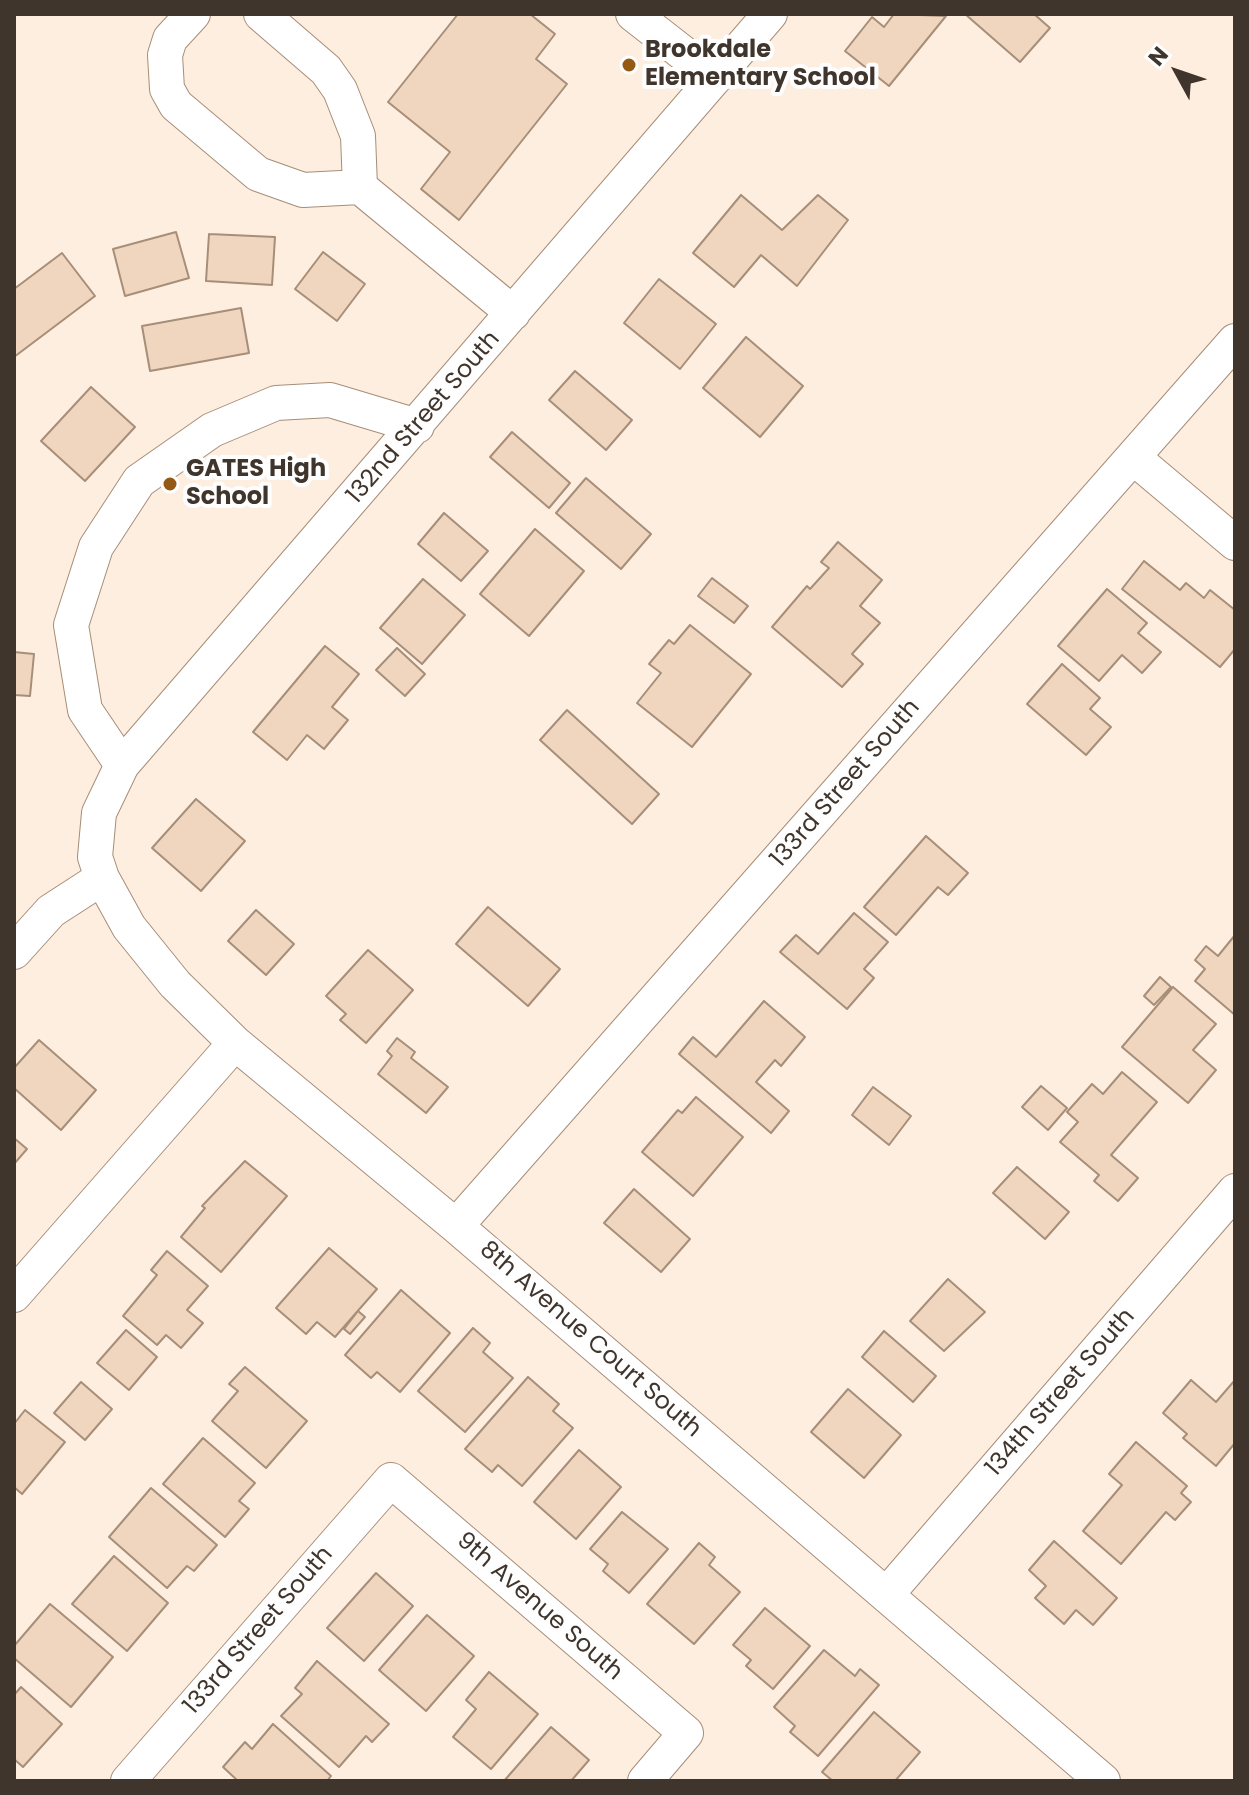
<!DOCTYPE html>
<html>
<head>
<meta charset="utf-8">
<style>
  body { margin:0 }
  #map { position:relative; width:1249px; height:1795px; overflow:hidden; background:#feeee0; font-family:Poppins,sans-serif }
  canvas { display:block }
  .frame { position:absolute; inset:0; border:16px solid #40352c; pointer-events:none }
  .north { position:absolute; left:1137px; top:32px; width:80px; height:80px; -webkit-text-stroke:6px #fefefe; paint-order:stroke; rotate:310deg; font-size:22px; font-weight:700; line-height:32px; text-align:center; color:#40352c }
  .north::after { content:''; display:block; margin:auto; width:28px; height:36px; background:#40352c; clip-path:polygon(50% 0,100% 100%,50% 72%,0 100%) }
</style>
</head>
<body>
<div id="map">
<canvas width="1249" height="1795"></canvas>
<div class="frame"></div>
<div class="north">N</div>
</div>
<script>
const g = document.querySelector('canvas').getContext('2d');
g.lineJoin = 'round';
function paint(path, color) { g.fillStyle = color; g.fill(path, 'evenodd'); }
const poly = rows => new Path2D(rows.map(r => 'M' + r).join(''));
function stroke(path, color, width, dash) { g.strokeStyle = color; g.lineWidth = width; g.lineCap = dash ? 'butt' : 'round'; g.setLineDash(dash || []); g.stroke(path); }
function write(font, color, halo, rows, align = 'center') {
  g.font = font + ' Poppins,sans-serif'; g.lineWidth = 8; g.setLineDash([]); g.textBaseline = 'middle'; g.strokeStyle = halo; g.fillStyle = color; for (const [text, x, y, turn = 0] of rows) {
    g.save(); g.translate(x, y); g.rotate((+turn || 0) * Math.PI / 180); g.textAlign = isNaN(turn) ? turn : align; if (halo) g.strokeText(text, 0, 0); g.fillText(text, 0, 0); g.restore();
  }
}
const building = poly([
  [458,14,530,14,555,34,536,59,567,84,459,220,421,189,450,152,388,102,458,14],
  [894,14,946,16,889,86,845,51,872,17,884,27,894,14],
  [965,14,1034,14,1050,28,1020,62,965,14],
  [741,195,782,230,818,195,848,220,797,286,761,255,734,287,693,253,741,195],
  [176,232,189,278,125,296,113,249,176,232],
  [209,234,275,237,272,285,206,281,209,234],
  [323,252,365,284,337,321,295,289,323,252],
  [62,253,95,296,14,357,14,289,62,253],
  [659,279,716,324,680,369,624,323,659,279],
  [241,308,249,353,150,371,142,326,241,308],
  [746,337,803,386,760,437,703,388,746,337],
  [575,371,632,420,606,450,549,400,575,371],
  [91,387,135,427,85,481,41,441,91,387],
  [512,432,570,483,549,508,490,457,512,432],
  [586,478,651,534,621,569,556,513,586,478],
  [444,513,488,551,461,581,418,544,444,513],
  [535,529,584,571,529,636,480,594,535,529],
  [838,542,882,580,860,606,880,623,852,654,863,664,842,687,772,627,807,586,810,589,829,568,821,562,838,542],
  [1144,561,1180,590,1186,583,1204,598,1210,590,1235,610,1235,649,1220,667,1122,589,1144,561],
  [712,578,748,606,734,623,698,596,712,578],
  [423,579,465,615,422,664,380,628,423,579],
  [1107,589,1147,623,1138,633,1161,652,1142,673,1122,655,1099,681,1058,646,1107,589],
  [690,625,751,674,692,747,637,703,661,673,649,664,669,640,674,644,690,625],
  [325,646,359,674,332,707,348,720,324,749,307,735,287,760,253,732,325,646],
  [397,648,425,674,405,696,376,670,397,648],
  [14,652,34,654,30,696,14,695,14,652],
  [1062,664,1100,698,1090,709,1111,727,1086,755,1027,704,1062,664],
  [567,710,659,794,632,824,540,740,567,710],
  [196,799,245,841,201,891,152,848,196,799],
  [926,836,968,873,948,895,938,887,896,935,864,907,926,836],
  [488,907,560,969,528,1006,456,944,488,907],
  [256,910,294,944,266,975,228,941,256,910],
  [854,913,888,942,864,969,874,978,847,1009,780,952,796,935,818,954,854,913],
  [1235,935,1235,1015,1195,981,1205,969,1195,960,1206,946,1218,956,1235,935],
  [368,950,413,990,366,1043,340,1020,346,1014,326,996,368,950],
  [1160,977,1171,987,1154,1005,1144,996,1160,977],
  [1173,987,1216,1024,1193,1050,1216,1070,1188,1103,1122,1047,1173,987],
  [764,1001,805,1037,781,1066,775,1060,756,1082,789,1111,771,1133,679,1054,693,1037,716,1057,764,1001],
  [397,1038,415,1052,411,1058,448,1087,426,1113,378,1074,392,1056,387,1051,397,1038],
  [39,1040,96,1090,61,1130,14,1088,14,1068,39,1040],
  [1122,1072,1157,1102,1111,1155,1138,1178,1118,1201,1094,1181,1099,1175,1060,1142,1078,1122,1067,1112,1092,1084,1103,1094,1122,1072],
  [1041,1086,1067,1108,1048,1130,1022,1107,1041,1086],
  [873,1087,911,1116,889,1145,852,1115,873,1087],
  [696,1097,743,1137,693,1196,642,1152,678,1110,682,1113,696,1097],
  [14,1138,27,1149,14,1164,14,1138],
  [245,1161,287,1196,221,1272,181,1237,205,1208,202,1206,245,1161],
  [1017,1167,1069,1212,1045,1239,993,1193,1017,1167],
  [634,1189,690,1239,661,1272,604,1223,634,1189],
  [329,1248,377,1289,335,1337,317,1322,306,1334,276,1308,329,1248],
  [167,1251,208,1286,187,1310,203,1323,181,1348,166,1335,157,1345,123,1316,157,1275,151,1270,167,1251],
  [948,1279,985,1312,944,1351,910,1321,948,1279],
  [401,1290,450,1333,400,1392,377,1372,371,1378,345,1355,401,1290],
  [358,1311,365,1317,350,1334,344,1329,358,1311],
  [473,1328,490,1343,483,1352,513,1378,465,1432,418,1391,473,1328],
  [126,1330,157,1357,129,1390,97,1363,126,1330],
  [884,1331,936,1376,913,1402,862,1357,884,1331],
  [245,1367,307,1421,266,1468,212,1421,238,1391,229,1384,245,1367],
  [528,1377,559,1404,553,1411,573,1428,522,1486,498,1465,492,1472,465,1449,528,1377],
  [1191,1380,1216,1402,1235,1380,1235,1443,1216,1466,1183,1438,1187,1434,1163,1413,1191,1380],
  [81,1382,112,1409,85,1440,54,1413,81,1382],
  [848,1389,901,1435,864,1478,811,1432,848,1389],
  [25,1410,65,1442,22,1494,14,1487,14,1424,25,1410],
  [203,1438,255,1483,239,1501,249,1509,225,1537,163,1484,203,1438],
  [1136,1442,1187,1486,1181,1493,1191,1502,1175,1520,1166,1512,1121,1564,1083,1531,1122,1485,1109,1474,1136,1442],
  [579,1450,621,1487,576,1539,534,1502,579,1450],
  [151,1488,217,1545,194,1571,187,1566,167,1588,109,1537,151,1488],
  [622,1512,668,1549,629,1593,603,1571,608,1564,590,1549,622,1512],
  [1054,1541,1117,1598,1093,1625,1076,1610,1064,1624,1035,1598,1046,1586,1029,1570,1054,1541],
  [699,1543,715,1557,709,1565,740,1592,694,1644,647,1604,699,1543],
  [114,1556,168,1603,127,1651,72,1604,114,1556],
  [376,1573,413,1606,364,1661,327,1628,376,1573],
  [50,1604,113,1657,71,1707,14,1658,14,1646,50,1604],
  [765,1608,810,1646,773,1689,746,1666,751,1660,733,1645,765,1608],
  [427,1615,474,1656,426,1711,379,1670,427,1615],
  [824,1650,855,1676,860,1669,879,1685,818,1756,790,1732,795,1726,774,1707,824,1650],
  [317,1661,389,1724,372,1742,366,1736,339,1767,281,1716,302,1694,295,1688,317,1661],
  [489,1672,538,1714,491,1769,453,1737,476,1709,466,1700,489,1672],
  [21,1687,62,1724,23,1767,14,1759,14,1695,21,1687],
  [874,1712,920,1752,895,1781,833,1781,822,1772,874,1712],
  [273,1724,331,1776,327,1781,238,1781,223,1767,245,1742,252,1749,273,1724],
  [551,1727,589,1760,571,1781,504,1781,551,1727]
]);
paint(building, '#f0d6be');
stroke(building, '#a78e78', 2);
const minor = poly([
  [193,14,170,39,165,55,167,89,176,105,258,174,303,190,360,187,513,313],
  [261,14,326,70,340,90,358,136,360,187],
  [633,14,715,78],
  [770,14,122,765,99,813,95,857,102,878,129,927,175,984,235,1043,456,1226,1103,1781],
  [1134,458,1235,543],
  [122,765,85,710,71,625,96,547,139,481,212,430,276,403,330,400,417,426],
  [14,952,51,911,102,878],
  [456,1226,1235,341],
  [14,1295,235,1043],
  [887,1594,1235,1191],
  [128,1781,391,1480,686,1733,645,1781]
]);
stroke(minor, '#a68e78', 36);
stroke(minor, '#fff', 34);
for (const [x, y, r, color] of [
  [629,65,8,"#935915"],
  [170,484,8,"#935915"]
]) { const dot = new Path2D(); dot.arc(x, y, r, 0, 2 * Math.PI); g.fillStyle = color; g.fill(dot); stroke(dot, '#fefefe', 3); }
write('bold 24px', '#40352c', '#fefefe', [
  ["Brookdale",645,51],
  ["Elementary School",645,79],
  ["GATES High",186,470],
  ["School",186,498]
], 'left');
write('24px', '#40352c', '#fefefe', [
  ["132nd Street South",424,418,-49],
  ["133rd Street South",846,784,-49],
  ["8th Avenue Court South",590,1340,41],
  ["134th Street South",1061,1393,-49],
  ["9th Avenue South",539,1607,41],
  ["133rd Street South",259,1631,-49]
]);
</script>
</body>
</html>
